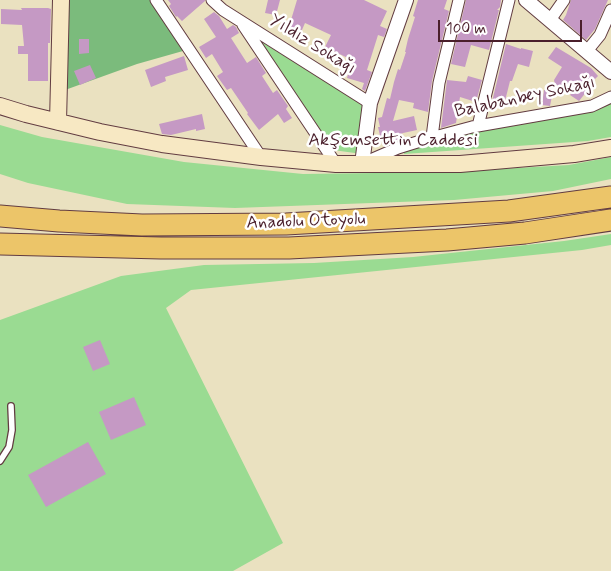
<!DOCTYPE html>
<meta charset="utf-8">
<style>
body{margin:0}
#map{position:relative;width:611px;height:571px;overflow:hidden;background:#eae1c0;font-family:Mynerve,sans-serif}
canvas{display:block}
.scale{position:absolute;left:438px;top:20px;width:144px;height:22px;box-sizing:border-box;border:2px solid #4a1f2b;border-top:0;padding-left:6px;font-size:15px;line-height:18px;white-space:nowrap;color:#4a1f2b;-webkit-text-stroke:4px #fff;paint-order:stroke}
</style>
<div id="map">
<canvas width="611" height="571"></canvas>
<div class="scale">100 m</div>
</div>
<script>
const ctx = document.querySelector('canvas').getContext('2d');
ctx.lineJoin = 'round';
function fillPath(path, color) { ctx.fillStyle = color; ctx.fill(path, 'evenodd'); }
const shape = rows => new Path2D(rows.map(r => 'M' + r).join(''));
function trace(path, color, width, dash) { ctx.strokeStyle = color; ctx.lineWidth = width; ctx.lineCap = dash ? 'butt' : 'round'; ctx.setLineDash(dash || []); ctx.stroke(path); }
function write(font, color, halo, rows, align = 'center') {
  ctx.font = font + ' Mynerve,sans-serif'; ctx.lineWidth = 5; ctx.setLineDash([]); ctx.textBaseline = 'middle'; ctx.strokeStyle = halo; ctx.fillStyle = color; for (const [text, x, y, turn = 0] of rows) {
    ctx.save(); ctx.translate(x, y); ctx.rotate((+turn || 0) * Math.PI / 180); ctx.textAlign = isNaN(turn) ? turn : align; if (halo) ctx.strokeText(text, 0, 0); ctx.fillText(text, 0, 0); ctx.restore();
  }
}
fillPath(shape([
 [257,39,362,104,362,154,333,150],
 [611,103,611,137,588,141,404,154,404,151,479,128,589,110],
 [0,125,42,137,184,162,303,174,447,172,569,165,611,157,611,179,553,191,454,200,235,208,127,204,28,183,0,174],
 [611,234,611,245,582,250,191,290,166,308,283,543,233,571,0,571,0,320,121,276,204,265,314,263,413,257,564,241]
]), '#9adb92');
fillPath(shape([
 [66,0,160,0,190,49,137,64,65,90]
]), '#7bbb7c');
fillPath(shape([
 [168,0,205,0,205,1,182,21,177,16,176,17,169,6,171,4],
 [268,0,280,0,276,15,265,13],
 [297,0,364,0,387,11,380,26,387,29,384,37,378,35,367,70,372,72,365,91,362,89,364,83,347,78,352,60,325,47,331,35,305,23,298,39,287,34,293,20,291,20],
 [418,0,447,0,444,9,449,11,432,81,428,112,413,108,414,103,399,100,393,121,414,116,417,130,403,133,397,136,398,140,386,143,385,139,381,140,378,127,380,127,378,118,382,117,387,98,390,99,394,82,398,69,400,70,406,52,405,52,408,39,415,17,413,16],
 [466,0,501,0,500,7,497,10,499,10,489,50,471,45,465,67,451,64],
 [571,0,608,0,595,29,586,40,563,20,566,15],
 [21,8,48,8,51,9,50,43,48,43,48,81,28,81,28,54,18,54,18,46,24,46,22,25,1,24,1,9,22,10],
 [214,12,219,16,227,29,233,25,236,27,239,33,231,38,247,63,256,57,266,73,262,76,273,93,277,90,288,106,286,109,292,118,284,123,278,114,259,130,247,114,248,113,231,88,227,90,217,76,223,72,212,54,206,58,199,47,216,37,204,19],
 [79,39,89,39,89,53,79,54],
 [506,44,521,49,521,48,533,51,529,67,518,64,512,81,510,81,503,109,491,106],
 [556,47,591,68,598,76,585,89,587,91,579,101,570,95,574,90,555,85,554,80,562,67,548,58],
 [184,56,188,70,165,77,166,81,151,87,145,70],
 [90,65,96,78,80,85,74,71],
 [468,76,482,80,476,102,460,97,456,123,441,128,447,80,466,82],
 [544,90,553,91,550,106,542,105],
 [202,114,205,129,196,131,196,129,171,135,162,134,159,124],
 [100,340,110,364,93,371,83,347],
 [134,397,146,425,111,440,99,412],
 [88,442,106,474,46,507,28,475]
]), '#c599c4');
const service = shape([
 [0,461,9,447,12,430,11,406]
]);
const minor = shape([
 [156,0,261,157],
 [212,0,223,10,370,103],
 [550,20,564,0],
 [243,25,336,164],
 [587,51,600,35,611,10],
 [478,126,509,0],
 [432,137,439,83,459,0],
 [368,161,398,148,427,139,472,127,592,106,611,97]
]);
const tertiary = shape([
 [526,0,611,72],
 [362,164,370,103,406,0]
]);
const secondary = shape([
 [0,106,26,114,100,132,162,144,261,157,336,164,460,164,574,154,611,148],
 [58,122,61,0]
]);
const motorway = shape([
 [0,216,59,221,142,225,286,224,509,211,611,197],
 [0,244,161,248,289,248,447,240,525,233,611,220]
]);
trace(service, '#623c41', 8);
trace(minor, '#623c41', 13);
trace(tertiary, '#623c41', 16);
trace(secondary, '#623c41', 18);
trace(motorway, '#623c41', 23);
trace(service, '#fff', 5.5);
trace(minor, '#fff', 11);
trace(tertiary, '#fff', 14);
trace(secondary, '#f7e8c3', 16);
trace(motorway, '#ecc569', 21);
write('18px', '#4a1f2b', '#fff', [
 ["Yıldız Sokağı",312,45,32],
 ["Balabanbey Sokağı",525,98,-12],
 ["Akşemsettin Caddesi",393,141],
 ["Anadolu Otoyolu",306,222,-2]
]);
</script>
